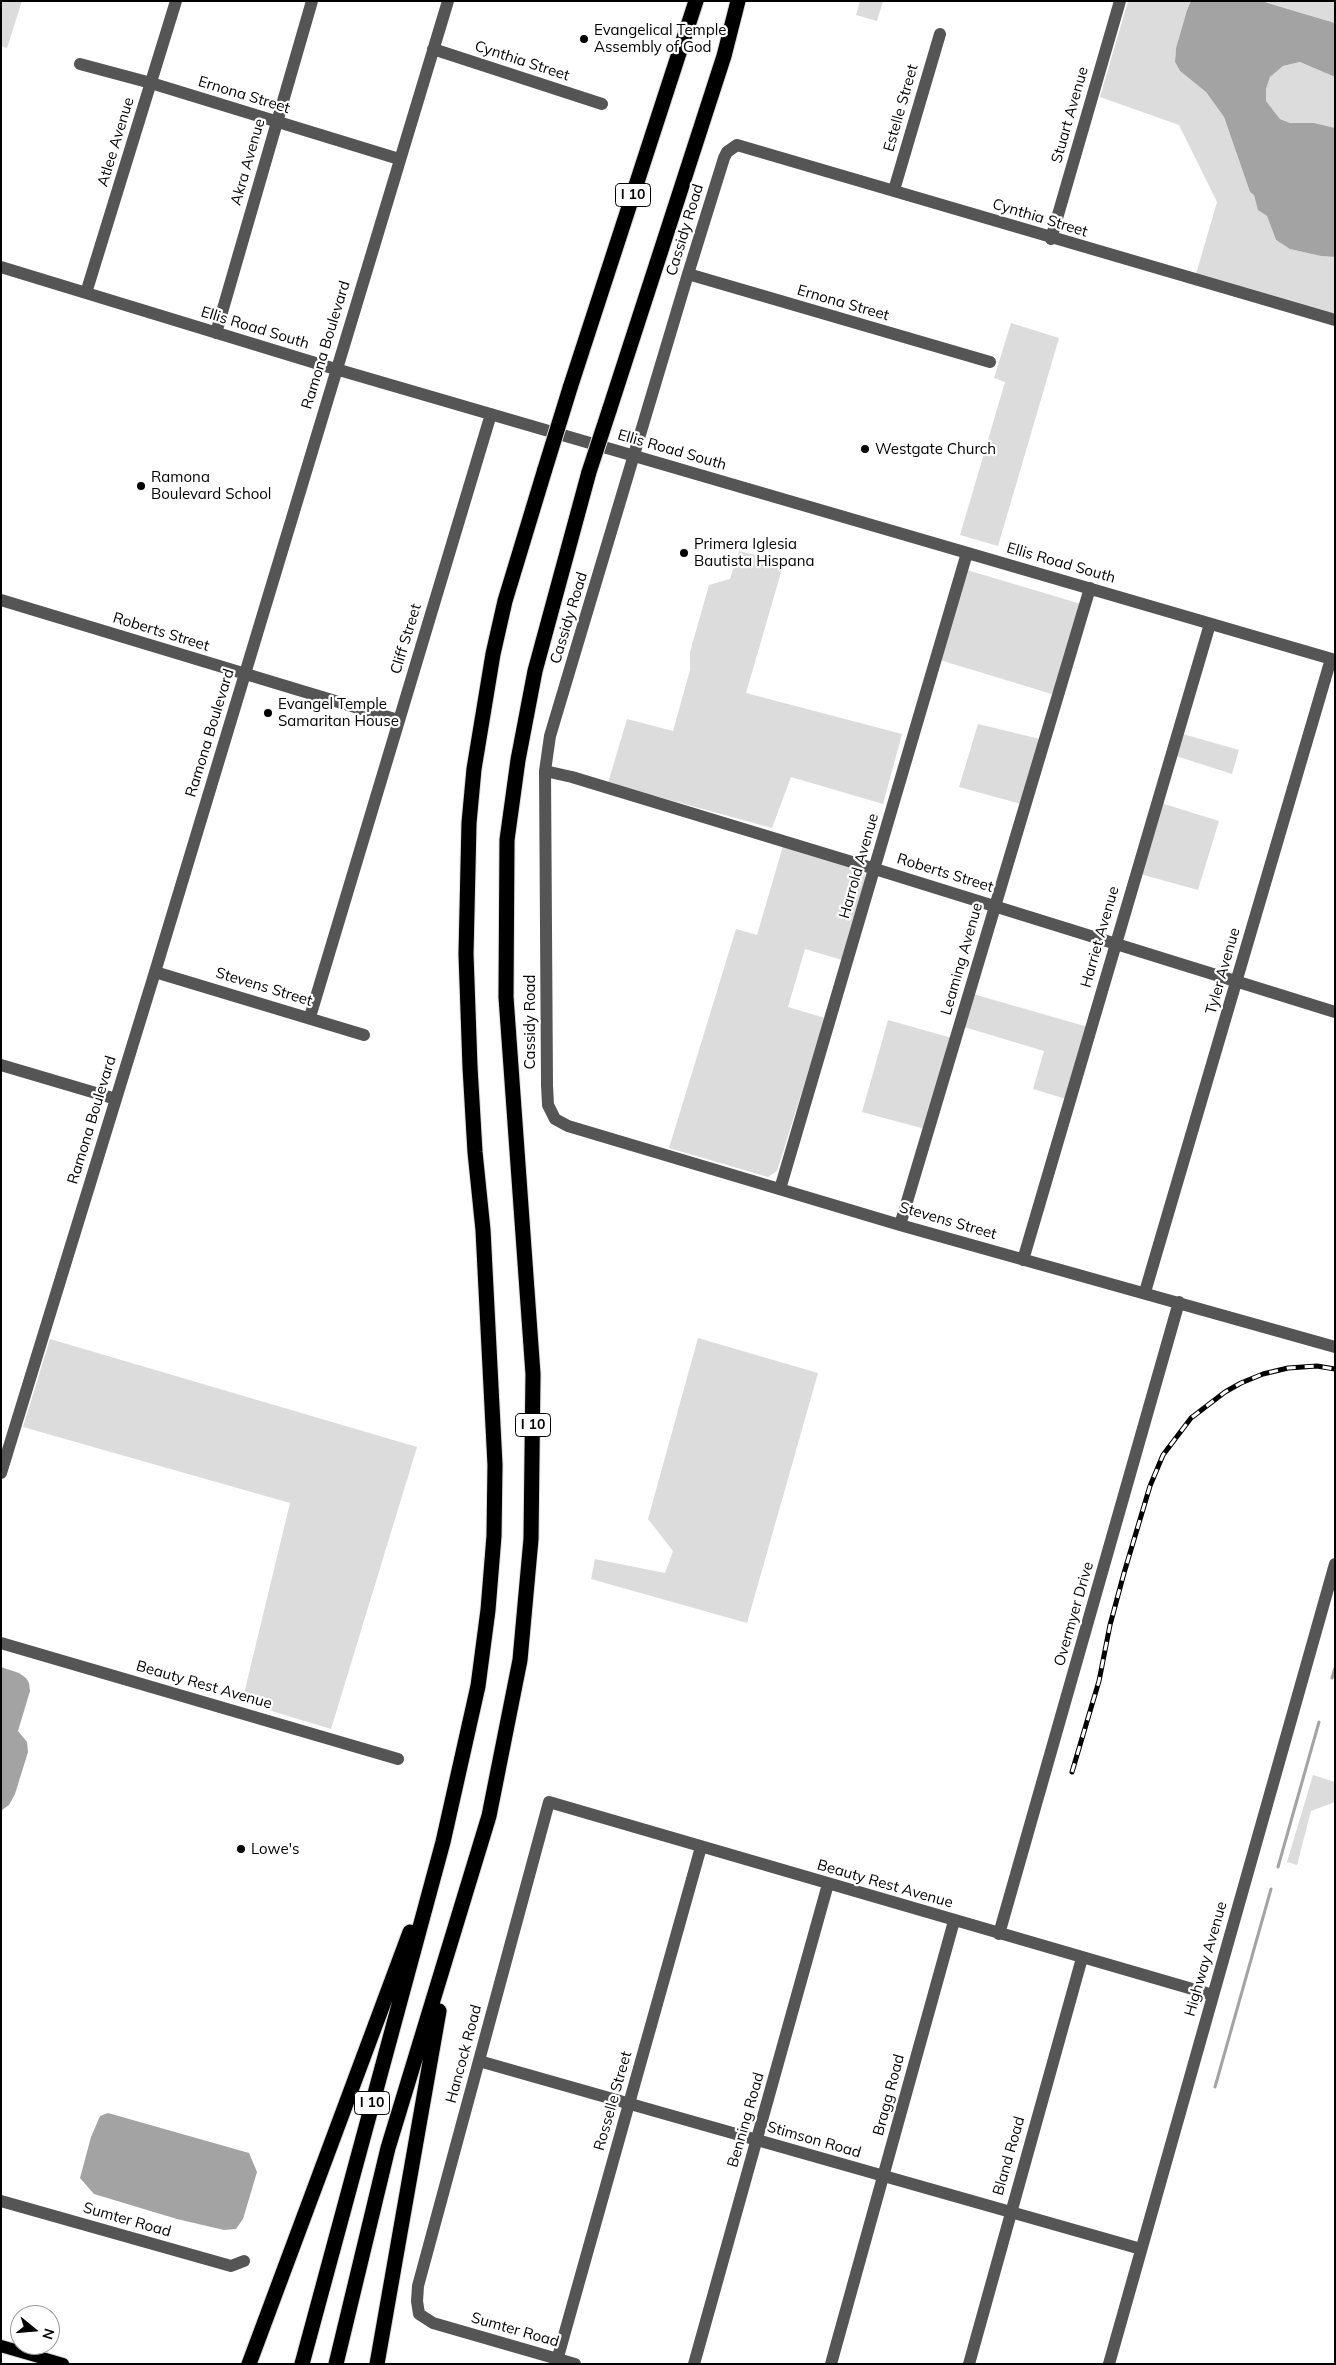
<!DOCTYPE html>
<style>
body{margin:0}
#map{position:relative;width:1336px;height:2365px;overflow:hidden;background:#fff;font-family:Mulish,sans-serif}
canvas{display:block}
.frame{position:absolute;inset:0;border:2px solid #000;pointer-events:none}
.north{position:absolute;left:10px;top:2305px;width:50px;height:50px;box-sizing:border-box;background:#fff;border:1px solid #999;border-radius:50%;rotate:107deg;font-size:14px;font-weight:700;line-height:20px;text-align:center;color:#000}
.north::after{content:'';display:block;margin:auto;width:18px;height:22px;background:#000;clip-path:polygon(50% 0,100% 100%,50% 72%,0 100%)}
</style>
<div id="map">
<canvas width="1336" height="2365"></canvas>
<div class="frame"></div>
<div class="north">N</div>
</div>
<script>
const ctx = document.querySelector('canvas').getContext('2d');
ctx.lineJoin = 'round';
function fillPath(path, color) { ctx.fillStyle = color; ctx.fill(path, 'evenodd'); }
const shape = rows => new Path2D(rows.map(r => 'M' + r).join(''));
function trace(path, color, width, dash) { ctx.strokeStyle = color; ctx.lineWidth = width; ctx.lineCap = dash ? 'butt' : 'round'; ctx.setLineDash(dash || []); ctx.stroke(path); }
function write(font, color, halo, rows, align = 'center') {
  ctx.font = font + ' Mulish,sans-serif'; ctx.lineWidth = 4.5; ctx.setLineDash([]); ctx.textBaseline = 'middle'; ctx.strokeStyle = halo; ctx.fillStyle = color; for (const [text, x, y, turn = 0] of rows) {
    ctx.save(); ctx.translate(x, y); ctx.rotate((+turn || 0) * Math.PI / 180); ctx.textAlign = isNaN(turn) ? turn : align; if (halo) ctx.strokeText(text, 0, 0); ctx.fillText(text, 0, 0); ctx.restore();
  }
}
fillPath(shape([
 [1,1,22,1,7,48,1,46],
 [860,1,883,1,877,21,856,15],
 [1128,1,1191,1,1187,10,1176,48,1175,62,1180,71,1206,92,1224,117,1250,192,1254,195,1259,210,1267,216,1276,240,1291,249,1321,256,1335,257,1335,315,1196,274,1217,202,1179,125,1100,97],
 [1261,1,1335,1,1335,23,1285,8],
 [1300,62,1335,77,1335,128,1314,123,1290,123,1280,119,1266,101,1266,89,1270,77,1283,66],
 [1011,323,1059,338,998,546,960,535,1005,382,994,378],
 [739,551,784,562,746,693,902,734,883,804,791,777,772,828,608,783,627,719,673,731,690,670,690,652,709,585,730,579],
 [967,570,1081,604,1055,695,940,660],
 [978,724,1040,739,1021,804,959,787],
 [1183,734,1239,750,1232,774,1176,756],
 [1161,803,1219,821,1198,890,1140,874],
 [783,846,862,868,867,880,842,960,805,949,788,1007,825,1018,777,1171,768,1177,669,1148,736,929,757,935],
 [973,994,1088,1027,1066,1099,1033,1089,1044,1051,964,1027],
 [888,1020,952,1038,925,1129,862,1112],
 [698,1338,818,1373,747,1623,591,1579,595,1559,665,1573,673,1551,648,1519],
 [50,1339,417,1447,331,1729,242,1702,290,1503,23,1427],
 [1313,1775,1335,1782,1335,1802,1311,1811,1297,1865,1287,1862]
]), '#dcdcdc');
fillPath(shape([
 [1191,1,1261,1,1335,23,1335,77,1300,62,1283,66,1270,77,1266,89,1266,101,1280,119,1290,123,1314,123,1335,128,1335,257,1321,256,1290,249,1276,240,1267,216,1258,210,1254,195,1250,192,1224,117,1206,92,1180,71,1175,62,1176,48,1187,10],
 [1,1667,19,1673,26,1678,29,1683,30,1691,18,1731,27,1742,28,1752,15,1794,9,1805,2,1810],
 [108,2113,249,2153,257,2172,243,2219,236,2229,224,2230,177,2219,94,2194,80,2178,91,2137,100,2116]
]), '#a3a3a3');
trace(shape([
 [1332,1678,1335,1668],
 [1278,1867,1319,1722],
 [1215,2087,1271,1889]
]), '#a3a3a3', 3);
const major = shape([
 [1,2346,63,2364]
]);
const highway = shape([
 [570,388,696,1],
 [609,411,724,56,738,1],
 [249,2364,410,1932],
 [302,2364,443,1842,478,1686,488,1610,494,1536,495,1465,483,1230,475,1152,470,1067,466,954,469,823,474,769,493,654,505,601,545,469],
 [336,2364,388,2148,489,1816,520,1660,531,1539,533,1374,506,997,507,840,518,760,535,671,589,472],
 [377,2364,439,2011]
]);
trace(major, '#dbdbdb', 14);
trace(highway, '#dbdbdb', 17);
trace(shape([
 [433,49,602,104],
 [80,64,151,83,399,159],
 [894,190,940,34],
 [1051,239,1120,1],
 [1,267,322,365,1335,660],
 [688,274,990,362],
 [86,293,176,1],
 [1335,320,737,145,727,152,724,158,688,274,550,736,545,771,547,1085,548,1105,555,1119,568,1126,900,1225,1335,1347],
 [216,333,312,1],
 [1,600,398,720],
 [545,771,572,777,875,869,1335,1012],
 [155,972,364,1035],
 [310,1017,491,414],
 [1,1065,116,1099],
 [780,1189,967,553],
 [900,1225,1090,588],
 [1023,1260,1210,624],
 [1145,1292,1331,659],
 [1,1473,155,972,448,1],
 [1,1643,398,1759],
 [999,1934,1179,1302],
 [479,2061,1141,2249],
 [1,2201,231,2266,244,2261],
 [556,2364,701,1847],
 [575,2364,433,2323,419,2314,417,2301,418,2286,549,1802,1213,1995],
 [694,2364,828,1884],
 [831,2364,954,1921],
 [969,2364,1082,1958],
 [1109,2364,1335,1564]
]), '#555', 12);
trace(major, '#000', 12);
trace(highway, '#000', 15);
const rail = shape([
 [1072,1772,1099,1681,1110,1625,1124,1573,1150,1486,1163,1455,1191,1418,1225,1392,1241,1383,1263,1374,1288,1368,1317,1366,1335,1369]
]);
trace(rail, '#000', 5);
trace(rail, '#fff', 3, [9]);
const highwayBridge = shape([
 [545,469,570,388],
 [589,472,609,411]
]);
trace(highwayBridge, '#dbdbdb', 17, []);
trace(highwayBridge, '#000', 15);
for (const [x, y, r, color] of [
 [584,39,5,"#000"],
 [865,449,5,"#000"],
 [141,486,5,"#000"],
 [684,553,5,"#000"],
 [268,713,5,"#000"],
 [241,1849,5,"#000"]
]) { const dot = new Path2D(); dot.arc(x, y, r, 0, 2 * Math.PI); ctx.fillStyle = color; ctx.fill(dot); trace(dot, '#fff', 2); }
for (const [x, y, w] of [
 [633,195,35],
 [533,1425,35],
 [372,2103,35]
]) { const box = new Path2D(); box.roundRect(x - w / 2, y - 11.5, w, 23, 4); ctx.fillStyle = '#fff'; ctx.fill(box); trace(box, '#000', 1); }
write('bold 14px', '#000', null, [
 ["I 10",633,195],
 ["I 10",533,1425],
 ["I 10",372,2103]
]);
write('15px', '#000', '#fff', [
 ["Evangelical Temple",594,30],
 ["Assembly of God",594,47],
 ["Westgate Church",875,449],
 ["Ramona",151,477],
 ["Boulevard School",151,494],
 ["Primera Iglesia",694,544],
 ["Bautista Hispana",694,561],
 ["Evangel Temple",278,704],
 ["Samaritan House",278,721],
 ["Lowe's",251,1849]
], 'left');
write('15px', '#000', '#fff', [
 ["Cynthia Street",522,61,18],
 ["Ernona Street",244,95,17],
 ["Estelle Street",901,108,-74],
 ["Stuart Avenue",1070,115,-74],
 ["Atlee Avenue",116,142,-73],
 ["Akra Avenue",248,162,-74],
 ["Cynthia Street",1040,218,17],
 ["Cassidy Road",685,230,-73],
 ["Ernona Street",843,303,16],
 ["Ellis Road South",255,328,17],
 ["Ramona Boulevard",326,345,-73],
 ["Ellis Road South",672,450,16],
 ["Ellis Road South",1061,563,16],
 ["Cassidy Road",569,618,-73],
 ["Roberts Street",161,632,17],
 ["Cliff Street",406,639,-73],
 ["Ramona Boulevard",210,733,-73],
 ["Harrold Avenue",859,866,-74],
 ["Roberts Street",945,873,17],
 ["Harriet Avenue",1100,937,-74],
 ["Leaming Avenue",962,959,-74],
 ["Tyler Avenue",1223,971,-74],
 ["Stevens Street",264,987,17],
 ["Cassidy Road",530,1022,-90],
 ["Ramona Boulevard",92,1120,-73],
 ["Stevens Street",948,1221,16],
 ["Overmyer Drive",1074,1614,-74],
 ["Beauty Rest Avenue",204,1685,16],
 ["Beauty Rest Avenue",885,1884,16],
 ["Highway Avenue",1206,1959,-74],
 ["Hancock Road",464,2054,-75],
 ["Bragg Road",889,2095,-75],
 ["Rosselle Street",613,2101,-74],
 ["Benning Road",746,2120,-74],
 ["Stimson Road",814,2140,16],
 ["Bland Road",1009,2156,-74],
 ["Sumter Road",127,2220,16],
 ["Sumter Road",515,2330,16]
]);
</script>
